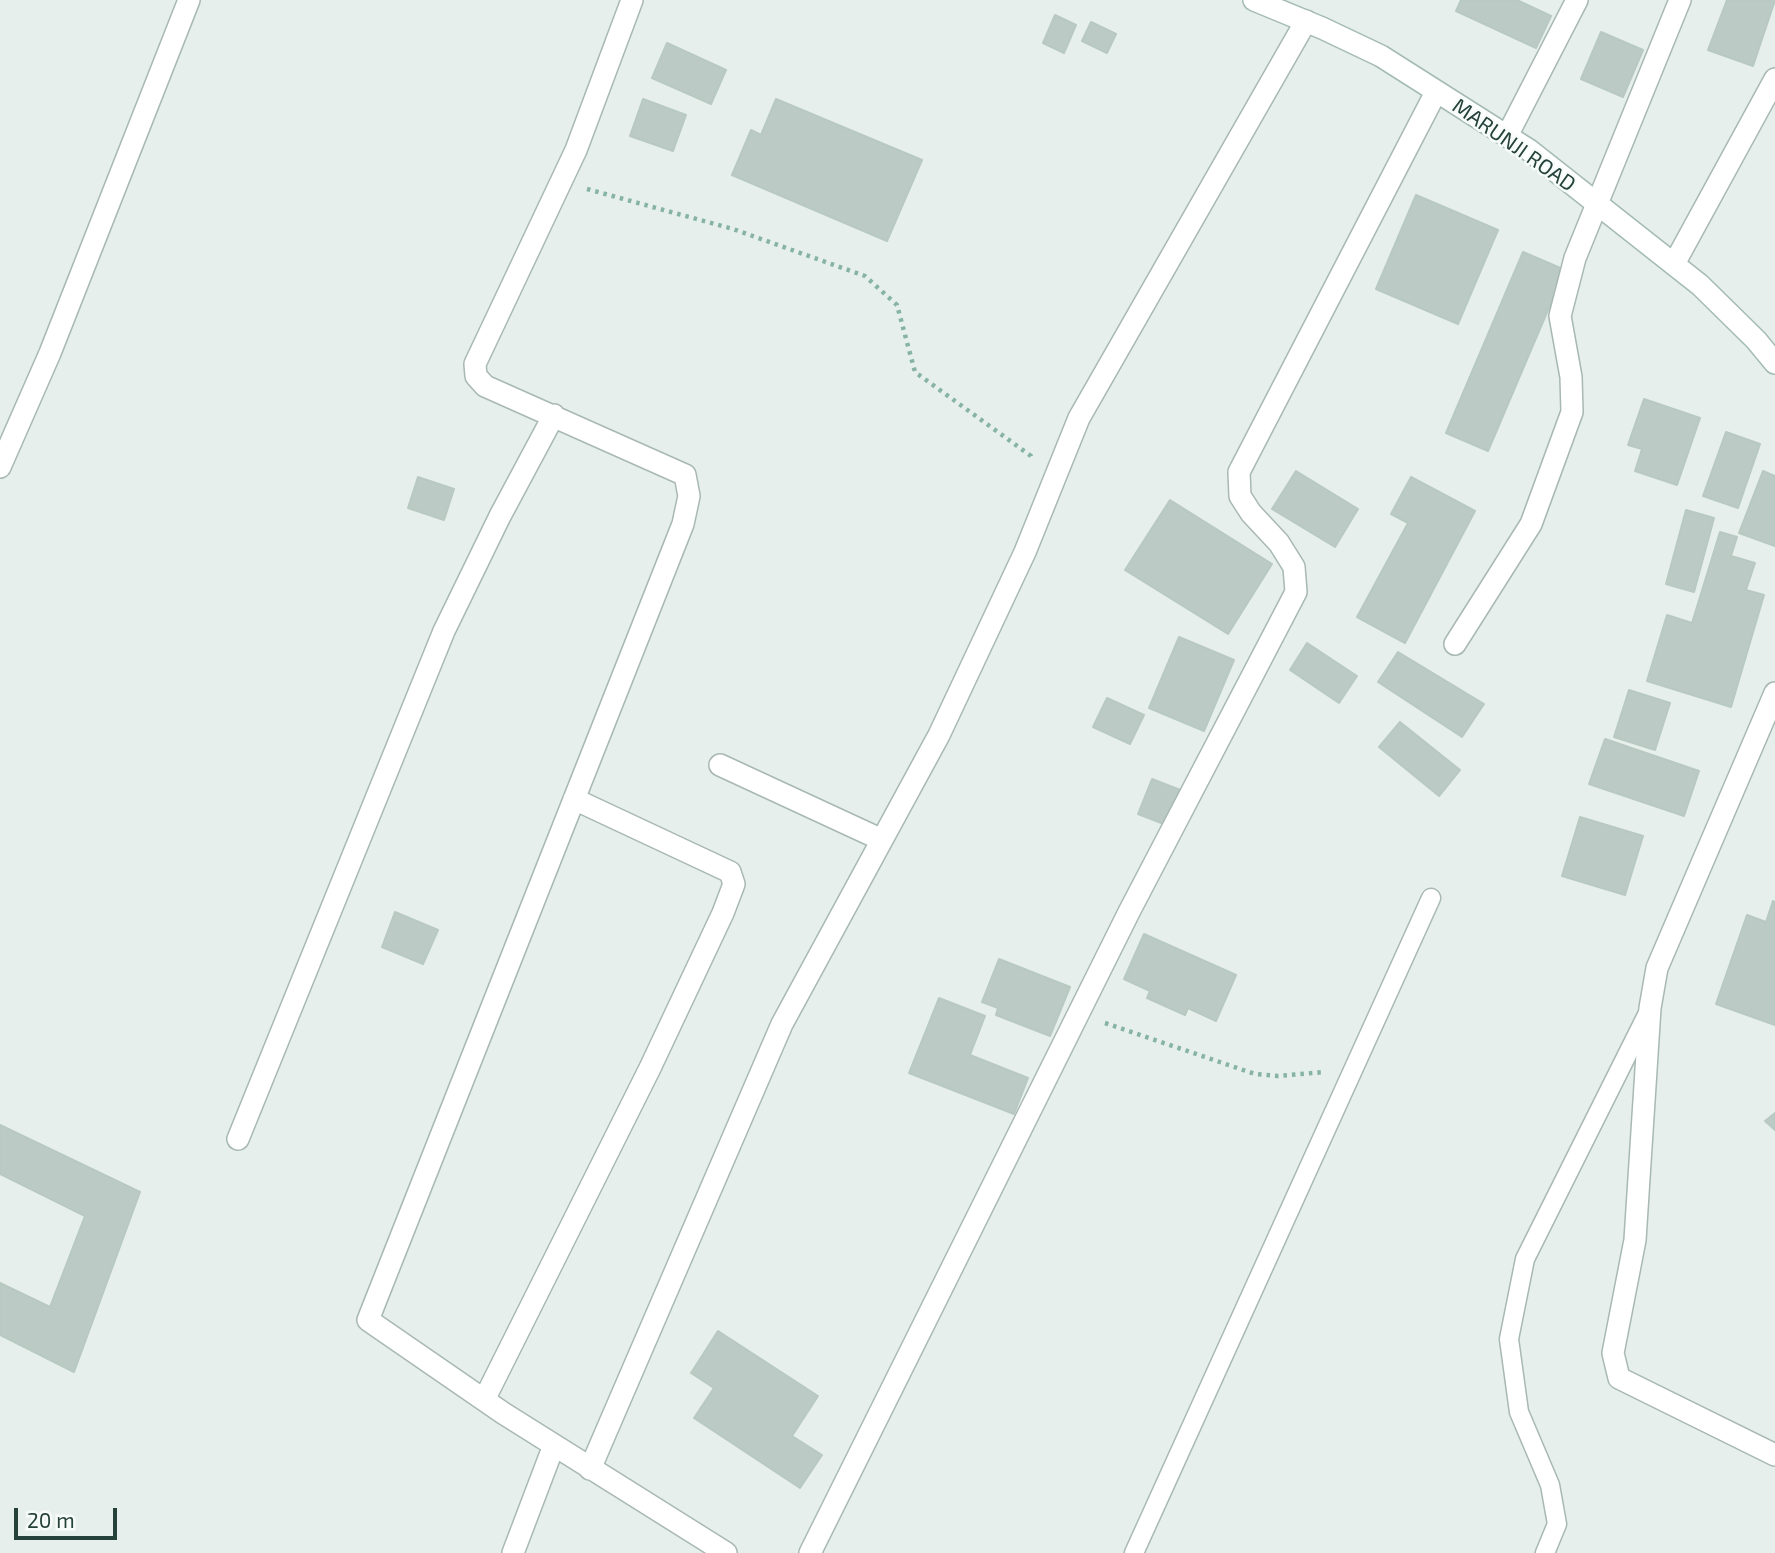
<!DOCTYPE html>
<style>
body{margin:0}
#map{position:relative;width:1775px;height:1553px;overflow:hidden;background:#e6efeb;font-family:"Exo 2",sans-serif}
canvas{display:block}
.scale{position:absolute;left:14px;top:1508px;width:103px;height:32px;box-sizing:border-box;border:4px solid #24423a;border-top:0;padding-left:9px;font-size:21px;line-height:24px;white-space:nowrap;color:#24423a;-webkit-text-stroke:5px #f7fbf9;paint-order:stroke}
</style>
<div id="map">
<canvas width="1775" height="1553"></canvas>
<div class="scale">20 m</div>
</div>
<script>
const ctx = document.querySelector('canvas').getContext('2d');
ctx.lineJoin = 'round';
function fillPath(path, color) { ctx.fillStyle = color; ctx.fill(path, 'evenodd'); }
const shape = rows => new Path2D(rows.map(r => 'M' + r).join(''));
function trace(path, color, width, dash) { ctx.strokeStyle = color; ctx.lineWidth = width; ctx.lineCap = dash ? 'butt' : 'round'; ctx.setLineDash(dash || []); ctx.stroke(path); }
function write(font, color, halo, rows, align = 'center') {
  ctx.font = font + ' "Exo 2",sans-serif'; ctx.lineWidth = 5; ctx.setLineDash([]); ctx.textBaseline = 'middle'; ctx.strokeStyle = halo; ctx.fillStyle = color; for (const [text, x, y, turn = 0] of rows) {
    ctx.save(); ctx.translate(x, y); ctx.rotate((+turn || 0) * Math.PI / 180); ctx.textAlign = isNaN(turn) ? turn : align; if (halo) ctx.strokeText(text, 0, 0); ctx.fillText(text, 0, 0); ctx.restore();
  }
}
const building = shape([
 [1461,0,1517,0,1551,16,1536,48,1456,11,1461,0],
 [1727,0,1775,0,1753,66,1708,50,1727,0],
 [1055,15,1076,25,1064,53,1043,43,1055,15],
 [1091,22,1116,34,1107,53,1082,41,1091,22],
 [1601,32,1643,50,1623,97,1581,79,1601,32],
 [667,43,726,70,711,104,652,78,667,43],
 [643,99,686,115,673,151,630,136,643,99],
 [776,99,922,160,887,241,732,175,751,130,761,135,776,99],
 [1416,195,1498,230,1458,324,1376,289,1416,195],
 [1523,252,1565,270,1488,451,1446,433,1523,252],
 [1644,399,1700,418,1677,485,1635,471,1642,449,1628,445,1644,399],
 [1726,432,1760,444,1738,508,1703,496,1726,432],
 [1296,471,1358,509,1335,547,1272,509,1296,471],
 [1763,471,1775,476,1775,546,1739,533,1763,471],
 [418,477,454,489,444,520,408,508,418,477],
 [1411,477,1475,511,1405,643,1357,617,1408,523,1391,514,1411,477],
 [1170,500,1272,564,1228,634,1125,570,1170,500],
 [1686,510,1714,518,1694,592,1666,584,1686,510],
 [1720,532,1737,537,1731,556,1755,563,1746,590,1764,595,1731,707,1647,681,1667,615,1692,623,1720,532],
 [1179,637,1234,660,1204,731,1149,708,1179,637],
 [1307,643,1357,676,1339,703,1290,670,1307,643],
 [1398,652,1484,704,1462,737,1378,682,1398,652],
 [1629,690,1670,703,1655,750,1614,737,1629,690],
 [1107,698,1144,715,1130,744,1093,727,1107,698],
 [1400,722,1460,770,1439,796,1379,747,1400,722],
 [1605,739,1699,771,1684,816,1589,784,1605,739],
 [1152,779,1183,791,1169,826,1138,814,1152,779],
 [1580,817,1643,836,1625,895,1562,876,1580,817],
 [1773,901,1775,902,1775,1025,1716,1004,1747,915,1766,922,1773,901],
 [395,912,438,930,423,964,382,947,395,912],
 [1144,934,1236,975,1216,1021,1188,1008,1185,1015,1147,998,1150,991,1124,979,1144,934],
 [999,959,1070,987,1050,1036,996,1015,998,1008,982,1002,999,959],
 [939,998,985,1016,970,1055,1028,1078,1014,1114,909,1073,939,998],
 [1775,1113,1775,1130,1765,1121,1775,1113],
 [0,1125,140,1192,74,1372,0,1335,0,1283,50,1307,85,1216,0,1174,0,1125],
 [718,1331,818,1396,792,1436,822,1455,800,1488,694,1418,714,1388,691,1373,718,1331]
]);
fillPath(building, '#bbcac4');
trace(building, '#b8c9c2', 2);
const lane = shape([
 [1134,1553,1431,898],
 [1545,1553,1557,1524,1550,1485,1519,1412,1509,1339,1525,1259,1649,1011]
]);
const street = shape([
 [632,0,576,150,475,364,476,376,485,386,685,475,689,496,683,524,368,1320,503,1413,726,1553],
 [1507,136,1577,0],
 [1674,264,1775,79],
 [0,467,50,353,189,0],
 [1455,644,1531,524,1572,412,1571,377,1560,316,1575,258,1680,0],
 [1775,693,1657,968,1650,1008,1635,1240,1613,1353,1619,1378,1775,1455],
 [720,765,882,840],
 [238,1139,444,631,500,516,554,415],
 [484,1400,650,1068,723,913,734,884,730,872,574,799],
 [590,1469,782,1024,939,735,1025,552,1079,418,1306,21],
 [513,1553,554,1445],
 [810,1553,1129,912,1296,592,1294,567,1279,543,1251,513,1240,496,1239,472,1436,92]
]);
const secondary = shape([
 [1254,0,1322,28,1381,56,1529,150,1700,285,1756,340,1775,363]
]);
trace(lane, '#a8b8b2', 21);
trace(street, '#a8b8b2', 24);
trace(secondary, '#a4bbb3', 24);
trace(shape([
 [587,189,733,229,865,276,897,305,915,372,1031,456,1032,459],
 [1105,1023,1255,1074,1278,1076,1325,1072]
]), '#86b3a5', 4.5, [3.5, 5]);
trace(lane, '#fff', 18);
trace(street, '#fff', 21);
trace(secondary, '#fff', 21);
write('21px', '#24423a', '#f7fbf9', [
 ["MARUNJI ROAD",1514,145,35]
]);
</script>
